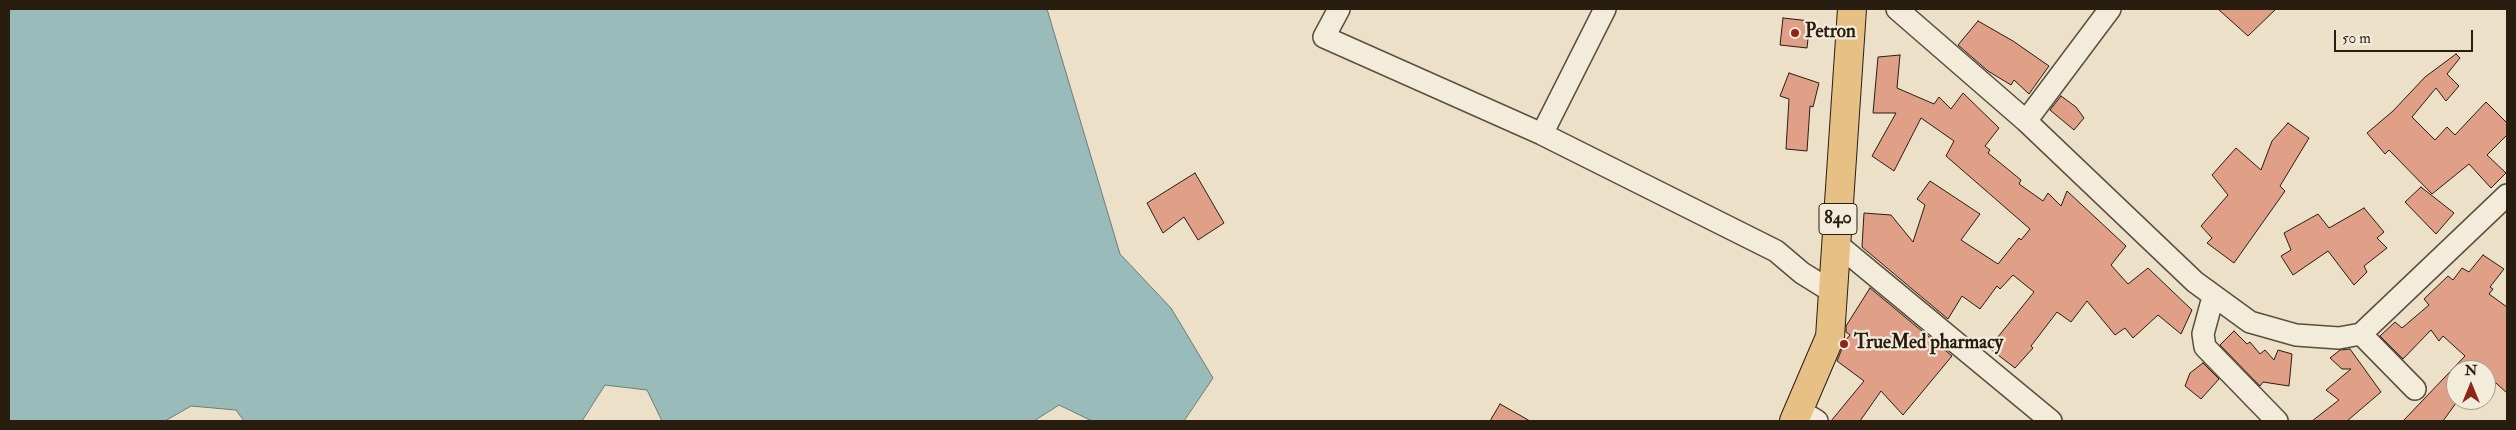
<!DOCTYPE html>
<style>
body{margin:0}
#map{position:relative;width:2516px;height:430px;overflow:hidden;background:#ece1c8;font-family:"IM FELL Double Pica",serif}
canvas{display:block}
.frame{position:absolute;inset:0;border:10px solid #291d10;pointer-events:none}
.north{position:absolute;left:2446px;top:360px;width:50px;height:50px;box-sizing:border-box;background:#f3ecdb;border:1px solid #a2998a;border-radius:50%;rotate:0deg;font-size:14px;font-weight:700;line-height:20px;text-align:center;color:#291d10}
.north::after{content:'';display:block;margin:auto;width:18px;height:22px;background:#8f2418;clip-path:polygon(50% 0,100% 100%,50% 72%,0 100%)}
.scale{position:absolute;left:2334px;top:30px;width:139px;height:22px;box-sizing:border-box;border:2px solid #291d10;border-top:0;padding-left:6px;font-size:15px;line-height:18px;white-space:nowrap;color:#291d10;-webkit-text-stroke:4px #f3ecdb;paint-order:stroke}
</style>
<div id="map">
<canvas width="2516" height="430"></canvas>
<div class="frame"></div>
<div class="north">N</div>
<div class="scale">50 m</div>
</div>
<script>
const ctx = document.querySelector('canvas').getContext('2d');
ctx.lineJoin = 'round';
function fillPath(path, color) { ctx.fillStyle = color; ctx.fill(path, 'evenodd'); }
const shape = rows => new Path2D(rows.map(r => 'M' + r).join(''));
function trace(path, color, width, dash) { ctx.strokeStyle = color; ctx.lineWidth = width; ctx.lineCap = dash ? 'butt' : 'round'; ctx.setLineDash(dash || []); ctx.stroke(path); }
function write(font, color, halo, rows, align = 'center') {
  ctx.font = font + ' "IM FELL Double Pica",serif'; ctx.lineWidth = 4.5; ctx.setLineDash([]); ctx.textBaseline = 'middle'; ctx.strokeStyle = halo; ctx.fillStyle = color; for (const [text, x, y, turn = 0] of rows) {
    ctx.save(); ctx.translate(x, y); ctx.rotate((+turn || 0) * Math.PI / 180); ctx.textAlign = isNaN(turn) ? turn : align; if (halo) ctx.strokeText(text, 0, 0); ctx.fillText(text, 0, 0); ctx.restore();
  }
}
const water = shape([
 [9,9,1047,9,1120,254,1171,308,1213,378,1184,421,1092,421,1059,405,1034,421,662,421,647,390,605,385,582,421,244,421,236,410,191,406,165,421,9,421,9,9]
]);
fillPath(water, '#99bcba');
trace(water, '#6c7c76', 1);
const building = shape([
 [2218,9,2276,9,2248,36,2218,9],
 [1783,18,1810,21,1807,48,1780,45,1783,18],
 [1978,21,2013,41,2049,66,2029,94,2014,80,2011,85,1988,71,1958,45,1978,21],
 [2456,54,2460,58,2447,74,2459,86,2446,101,2436,88,2412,117,2435,140,2447,127,2455,135,2486,102,2507,123,2507,135,2487,155,2506,173,2491,188,2469,164,2432,194,2389,150,2385,154,2367,133,2393,111,2425,77,2456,54],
 [1900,55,1897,88,1934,104,1939,97,1951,109,1963,93,1999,128,1985,146,1990,150,1988,153,2021,180,2019,184,2043,201,2048,193,2061,206,2067,191,2126,246,2111,265,2128,284,2148,268,2192,310,2181,334,2158,315,2133,338,2125,328,2115,335,2087,301,2071,322,2057,312,2031,346,2033,348,2015,368,1989,348,2034,292,2013,275,2000,289,1997,286,1980,309,1962,296,1948,319,1862,247,1864,213,1891,215,1913,242,1925,205,1917,199,1930,181,1980,214,1961,240,1998,264,2019,238,2021,240,2030,229,1946,156,1954,141,1921,118,1894,171,1872,156,1896,113,1873,113,1878,57,1900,55],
 [1789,73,1819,83,1813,107,1810,106,1807,151,1786,149,1789,99,1780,96,1789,73],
 [2061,96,2076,107,2084,118,2074,130,2050,110,2061,96],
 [2288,123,2309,138,2280,186,2285,191,2234,263,2207,243,2212,238,2201,226,2228,195,2212,175,2236,148,2261,170,2272,141,2288,123],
 [1195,173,1224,223,1198,240,1184,217,1163,233,1147,203,1195,173],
 [2421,187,2454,213,2436,234,2405,202,2421,187],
 [2364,208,2384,232,2377,238,2387,248,2364,266,2367,272,2354,285,2328,251,2293,275,2281,256,2291,250,2284,233,2318,214,2329,228,2364,208],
 [2483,255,2504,269,2490,287,2493,289,2489,294,2507,307,2507,393,2486,374,2486,370,2456,370,2456,403,2443,421,2403,421,2465,356,2443,336,2439,341,2431,330,2403,359,2380,336,2395,322,2402,328,2429,305,2424,299,2448,276,2453,280,2462,268,2469,272,2483,255],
 [1870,288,1952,356,1903,415,1881,391,1860,421,1831,421,1864,381,1837,361,1845,341,1850,335,1846,332,1846,326,1870,288],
 [2234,331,2247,344,2250,342,2260,354,2265,350,2274,360,2278,350,2292,354,2289,386,2263,382,2260,386,2220,345,2234,331],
 [2350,349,2381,392,2347,421,2312,421,2339,400,2326,390,2351,369,2342,369,2330,358,2340,350,2350,349],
 [2203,363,2219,379,2201,399,2185,386,2190,373,2203,363],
 [1500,404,1530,421,1490,421,1500,404]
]);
fillPath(building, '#e09f87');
trace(building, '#291d10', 1);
const street = shape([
 [1339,9,1324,37,1542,134,1776,251,1802,273,1831,291],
 [1897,9,2026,121,2195,282,2250,322,2296,335,2339,338,2361,334,2507,195],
 [2026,121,2110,9],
 [1542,134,1605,9],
 [1837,244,2051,421],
 [2213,297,2203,334,2205,347,2277,421],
 [2361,334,2415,389],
 [1799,410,1817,421]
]);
const highway = shape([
 [1794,421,1830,337,1852,9]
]);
trace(street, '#5a4e3e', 24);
trace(highway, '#291d10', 30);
trace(street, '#f3ecdb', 21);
trace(highway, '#e6c084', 28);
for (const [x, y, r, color] of [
 [1795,33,5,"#8f2418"],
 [1844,344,5,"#8f2418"]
]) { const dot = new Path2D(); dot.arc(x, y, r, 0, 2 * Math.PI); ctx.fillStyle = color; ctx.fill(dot); trace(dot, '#f3ecdb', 2); }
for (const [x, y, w] of [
 [1838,219,38]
]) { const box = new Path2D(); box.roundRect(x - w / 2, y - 15.5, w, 31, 4); ctx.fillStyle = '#f3ecdb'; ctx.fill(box); trace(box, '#291d10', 1); }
write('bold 18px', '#291d10', null, [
 ["840",1838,219]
]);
write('bold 19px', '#291d10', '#f3ecdb', [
 ["Petron",1805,33],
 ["TrueMed pharmacy",1854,344]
], 'left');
</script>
